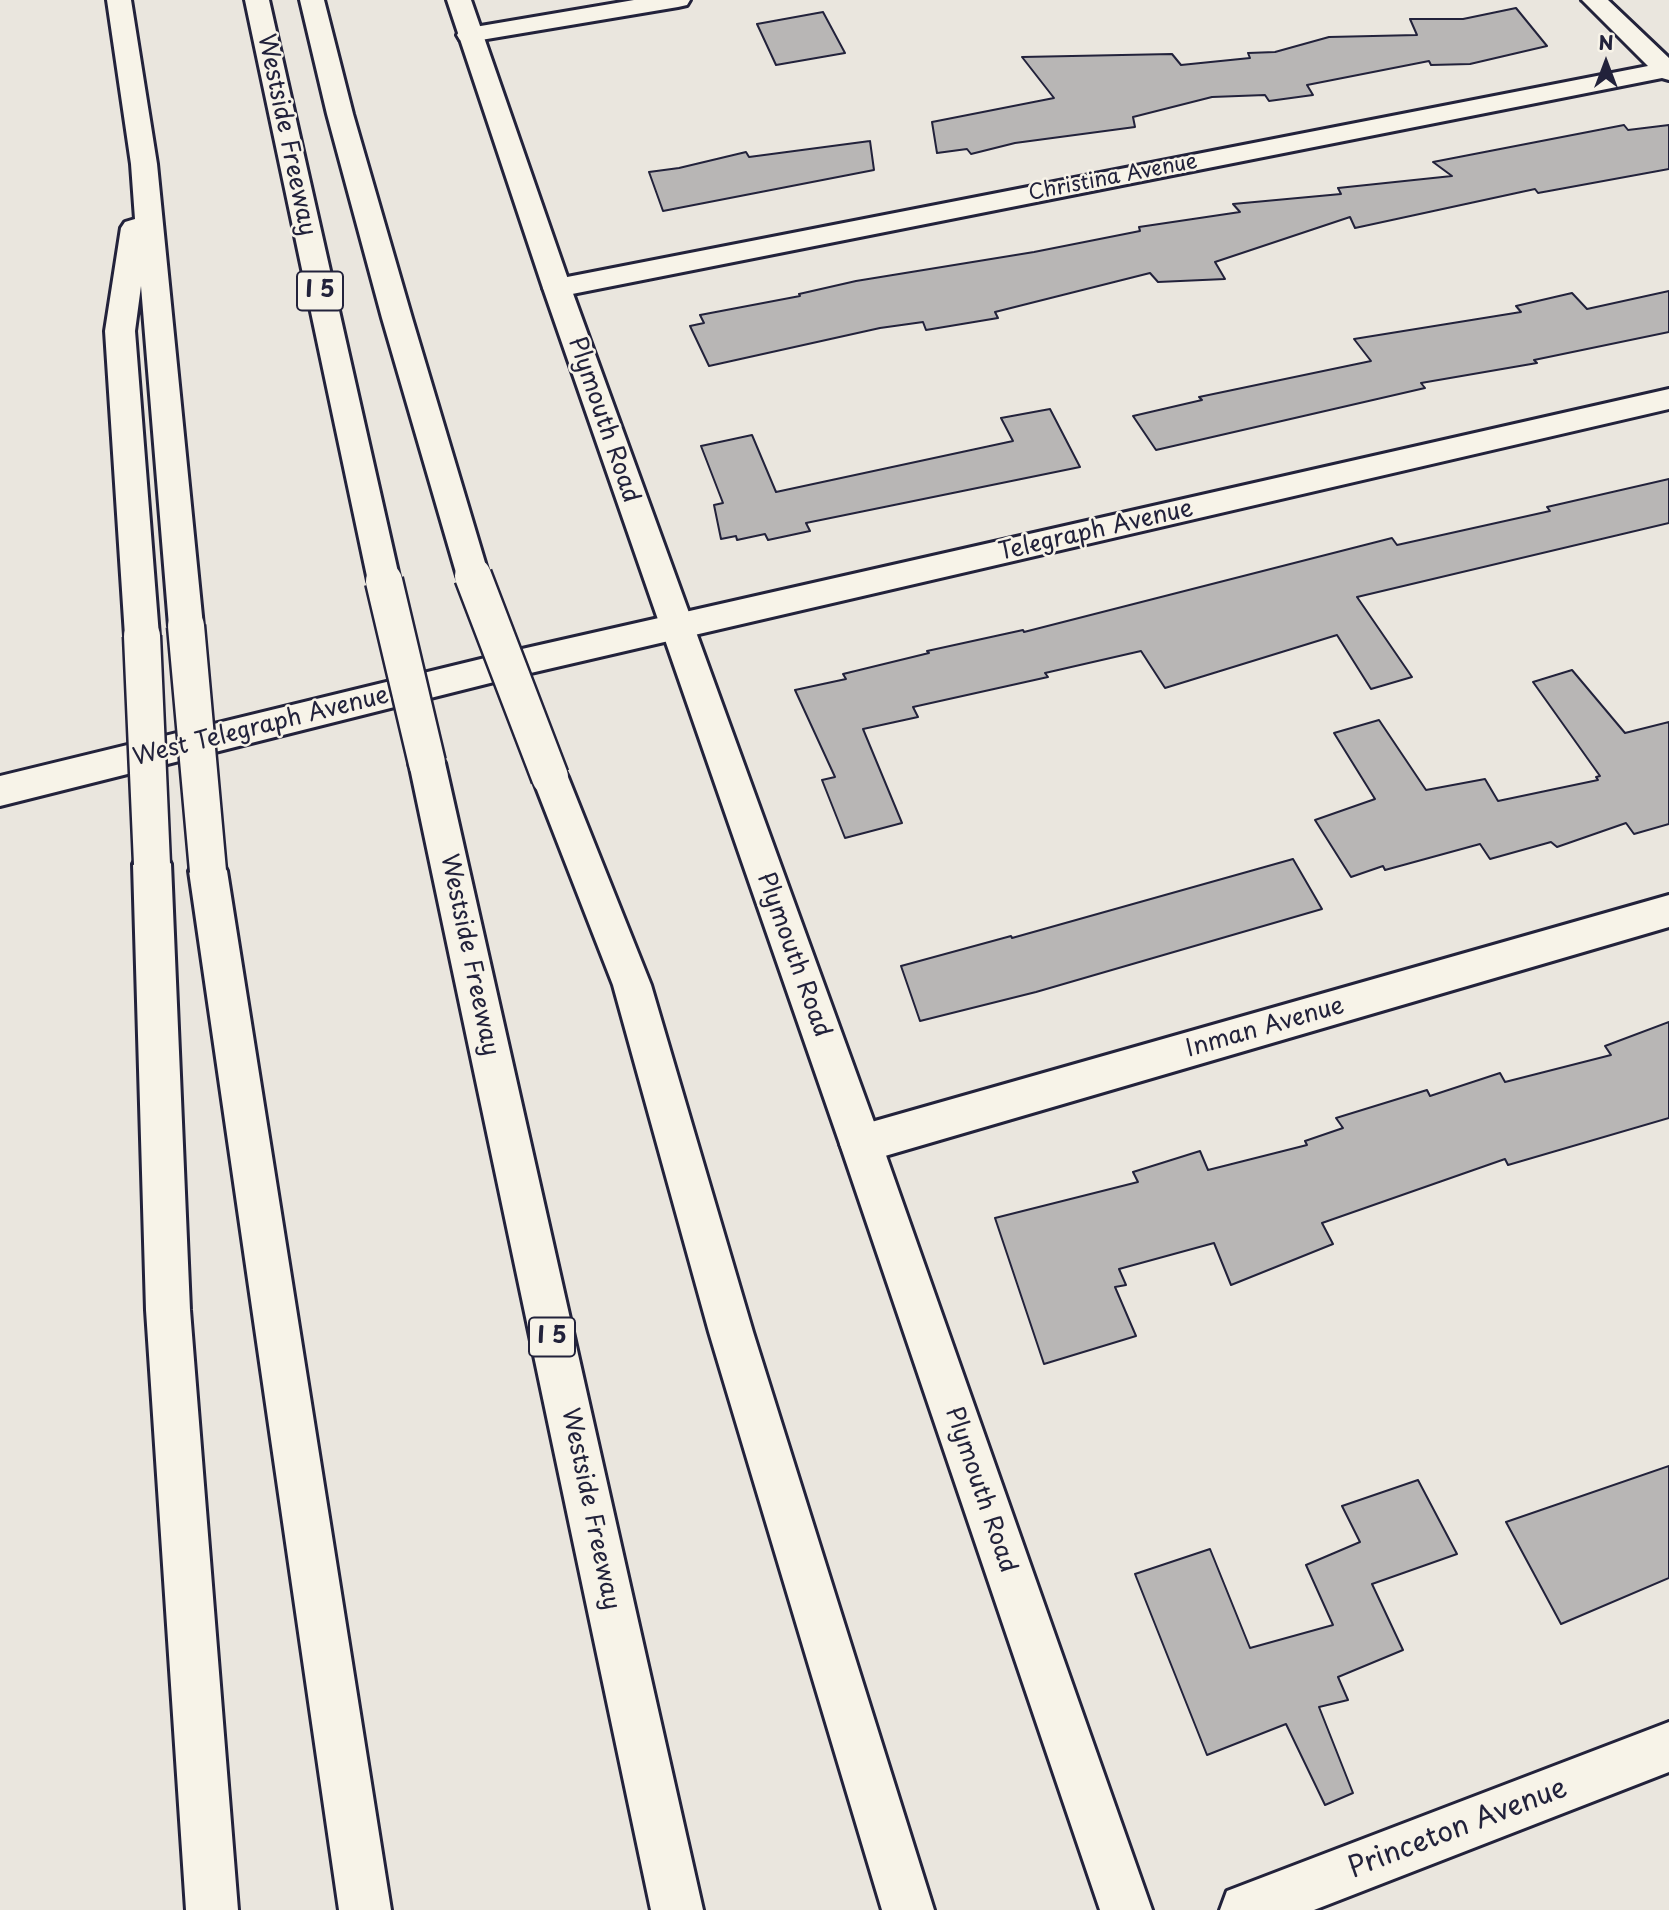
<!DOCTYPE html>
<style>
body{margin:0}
#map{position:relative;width:1669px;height:1910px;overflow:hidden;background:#eae6de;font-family:"Playpen Sans",sans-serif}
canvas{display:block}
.north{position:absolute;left:1571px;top:28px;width:70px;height:70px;-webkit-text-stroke:5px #f7f3e8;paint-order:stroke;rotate:0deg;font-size:19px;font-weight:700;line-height:28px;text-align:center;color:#22223b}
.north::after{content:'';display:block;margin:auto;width:24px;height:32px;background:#22223b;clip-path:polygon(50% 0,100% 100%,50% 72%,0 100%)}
</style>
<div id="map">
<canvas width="1669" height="1910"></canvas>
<div class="north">N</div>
</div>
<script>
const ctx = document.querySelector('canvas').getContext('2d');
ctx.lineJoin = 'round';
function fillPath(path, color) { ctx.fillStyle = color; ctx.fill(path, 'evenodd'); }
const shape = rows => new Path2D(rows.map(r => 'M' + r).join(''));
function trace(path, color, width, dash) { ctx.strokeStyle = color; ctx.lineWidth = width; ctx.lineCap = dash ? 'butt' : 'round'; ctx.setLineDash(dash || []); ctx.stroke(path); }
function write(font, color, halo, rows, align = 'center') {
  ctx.font = font + ' "Playpen Sans",sans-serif'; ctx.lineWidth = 5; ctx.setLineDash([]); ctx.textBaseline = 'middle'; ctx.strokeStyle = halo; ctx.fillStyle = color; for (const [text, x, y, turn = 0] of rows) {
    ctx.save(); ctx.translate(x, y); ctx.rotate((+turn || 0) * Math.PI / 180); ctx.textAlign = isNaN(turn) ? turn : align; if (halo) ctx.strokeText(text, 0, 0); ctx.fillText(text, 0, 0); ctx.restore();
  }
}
const building = shape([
 [1516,8,1547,46,1470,64,1431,65,1429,61,1307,85,1313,95,1269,101,1265,95,1212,97,1133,117,1135,127,1015,143,971,154,967,149,937,153,932,122,1054,98,1022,57,1172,54,1181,65,1250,58,1248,53,1275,52,1329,37,1417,35,1410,19,1463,19,1516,8],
 [823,12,845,53,776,65,757,24,823,12],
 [1624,125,1628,130,1669,125,1669,169,1538,193,1535,189,1355,228,1350,217,1215,262,1225,279,1158,282,1150,273,995,312,998,318,926,330,923,322,880,328,709,366,690,326,704,323,700,315,800,296,799,294,856,281,1034,252,1140,231,1139,227,1240,212,1233,204,1341,194,1338,188,1452,176,1433,162,1624,125],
 [870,141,874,170,663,211,649,172,679,168,746,152,749,157,870,141],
 [1669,291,1669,332,1534,360,1537,363,1421,383,1425,388,1156,450,1133,416,1202,400,1199,397,1371,361,1354,339,1521,312,1516,306,1572,293,1587,309,1669,291],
 [1050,409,1080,467,806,523,810,531,768,540,765,534,737,540,736,536,721,539,714,505,723,503,701,446,752,435,776,492,1013,441,1001,418,1050,409],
 [1669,479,1669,523,1357,597,1412,677,1371,689,1337,635,1165,688,1141,651,1045,673,1048,677,913,707,918,717,863,729,902,823,845,838,822,780,835,777,795,690,846,679,843,674,929,653,927,651,1023,630,1024,632,1392,538,1397,545,1550,511,1547,507,1669,479],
 [1572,670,1625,733,1669,722,1669,824,1634,834,1626,823,1557,847,1551,842,1490,859,1480,844,1385,870,1383,866,1351,877,1315,820,1375,799,1334,733,1379,720,1426,790,1485,779,1498,801,1598,780,1596,777,1600,776,1533,682,1572,670],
 [1293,859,1322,909,1036,992,920,1021,901,966,1011,936,1012,938,1293,859],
 [1669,1022,1669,1118,1508,1165,1505,1159,1322,1223,1333,1244,1231,1285,1214,1243,1119,1269,1126,1285,1115,1287,1136,1336,1044,1364,995,1218,1138,1182,1133,1172,1200,1151,1208,1170,1307,1145,1305,1141,1343,1128,1336,1118,1427,1090,1430,1096,1500,1073,1505,1082,1611,1055,1605,1046,1669,1022],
 [1669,1466,1669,1578,1561,1624,1506,1522,1669,1466],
 [1418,1480,1457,1554,1372,1584,1403,1650,1338,1677,1348,1700,1319,1707,1353,1793,1325,1805,1286,1724,1207,1755,1135,1574,1210,1549,1250,1648,1333,1625,1306,1565,1360,1542,1342,1506,1418,1480]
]);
fillPath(building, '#b8b6b5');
trace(building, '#22223b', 2);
const minor = shape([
 [634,0,690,0,687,5,678,7,469,42,460,40,457,35,460,30,469,28,634,0],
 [1582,0,1608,0,1669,58,1669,80,1662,78,557,297,547,294,543,288,547,282,557,279,1648,66,1582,0],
 [1669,389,1669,409,522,675,0,806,0,776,522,649,1669,389],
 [1669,895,1669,927,861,1163,846,1158,840,1144,846,1130,861,1125,1669,895],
 [1669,1722,1669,1772,1314,1910,1220,1910,1227,1891,1669,1722]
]);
const tertiary = shape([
 [447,0,471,0,571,288,882,1144,1152,1910,1100,1910,840,1144,543,288,447,0]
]);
const motorway = shape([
 [107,0,131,0,157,164,203,626,198,635,186,639,174,635,169,626,141,286,135,331,159,636,154,645,142,649,130,645,125,636,105,331,121,228,125,222,135,219,131,164,107,0],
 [245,0,269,0,400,581,396,590,384,593,372,590,368,581,245,0],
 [300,0,324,0,353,114,412,318,489,576,485,585,473,588,461,585,457,576,382,318,327,114,300,0],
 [427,749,440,753,445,763,703,1910,651,1910,409,763,414,753,427,749],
 [550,763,563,767,568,777,651,985,753,1332,934,1910,882,1910,709,1332,613,985,532,777,537,767,550,763],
 [152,848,165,853,171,864,190,1310,238,1910,186,1910,146,1310,133,864,139,853,152,848],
 [208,855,221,860,227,871,391,1910,339,1910,189,871,195,860,208,855]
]);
trace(minor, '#22223b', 6);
trace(tertiary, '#22223b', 6);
trace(motorway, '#22223b', 6);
fillPath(minor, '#f7f3e8');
fillPath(tertiary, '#f7f3e8');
fillPath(motorway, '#f7f3e8');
const motorwayBridge = shape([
 [473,576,550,777],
 [384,581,427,763],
 [186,626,208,871],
 [142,636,152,864]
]);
trace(motorwayBridge, '#22223b', 41, []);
trace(motorwayBridge, '#f7f3e8', 36);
write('21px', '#22223b', '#f7f3e8', [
 ["Christina Avenue",1113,178,-11]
]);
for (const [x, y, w] of [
 [320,291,46],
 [552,1337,46]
]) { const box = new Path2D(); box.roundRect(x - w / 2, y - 19.5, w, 39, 5); ctx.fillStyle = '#f7f3e8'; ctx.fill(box); trace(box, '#22223b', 2); }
write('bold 23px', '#22223b', null, [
 ["I 5",320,291],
 ["I 5",552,1337]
]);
write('24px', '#22223b', '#f7f3e8', [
 ["Westside Freeway",286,135,78],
 ["Plymouth Road",603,420,71],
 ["Telegraph Avenue",1096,531,-13],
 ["West Telegraph Avenue",261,727,-14],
 ["Westside Freeway",469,955,78],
 ["Plymouth Road",793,955,70],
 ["Inman Avenue",1265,1028,-16],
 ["Plymouth Road",980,1490,71],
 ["Westside Freeway",590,1509,78]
]);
write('28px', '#22223b', '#f7f3e8', [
 ["Princeton Avenue",1458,1829,-21]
]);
</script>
